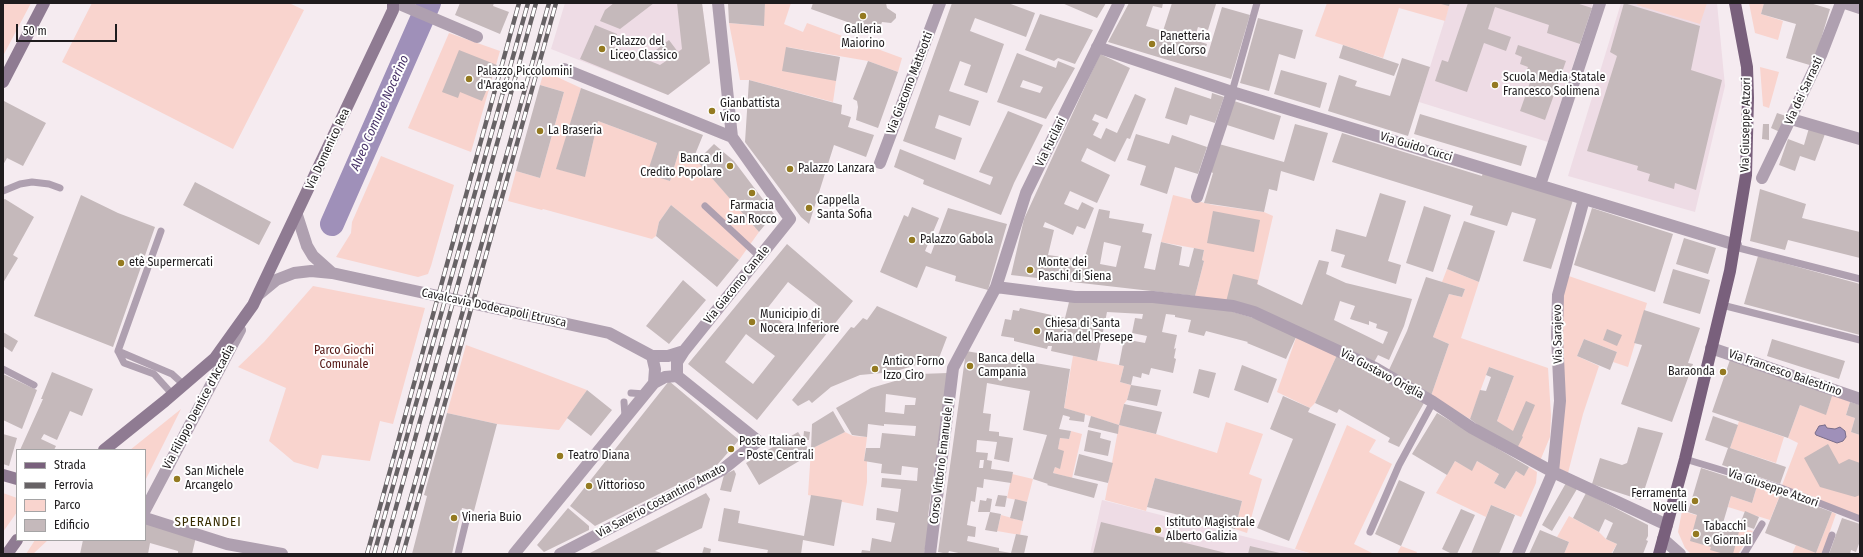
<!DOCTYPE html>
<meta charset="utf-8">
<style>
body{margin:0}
#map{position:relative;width:1863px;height:557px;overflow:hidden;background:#f5ebf0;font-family:"Fira Sans Condensed",sans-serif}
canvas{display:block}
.frame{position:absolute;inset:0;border:4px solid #1f1c1e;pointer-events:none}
.legend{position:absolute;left:16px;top:449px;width:130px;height:92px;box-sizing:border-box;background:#fff;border:1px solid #a5a4a5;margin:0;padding:5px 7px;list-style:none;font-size:12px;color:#1f1c1e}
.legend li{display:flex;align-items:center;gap:8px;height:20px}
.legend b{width:20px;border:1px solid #a5a4a5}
.scale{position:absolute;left:16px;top:24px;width:101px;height:18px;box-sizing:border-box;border:2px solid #1f1c1e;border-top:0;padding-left:5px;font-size:12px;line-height:14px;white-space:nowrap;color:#1f1c1e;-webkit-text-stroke:3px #fff;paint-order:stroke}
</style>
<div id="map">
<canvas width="1863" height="557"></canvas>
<div class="frame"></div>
<ul class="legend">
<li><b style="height:5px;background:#79607c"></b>Strada</li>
<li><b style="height:5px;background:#676265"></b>Ferrovia</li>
<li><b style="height:11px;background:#f9d4ce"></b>Parco</li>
<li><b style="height:11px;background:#c5b9bb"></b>Edificio</li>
</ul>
<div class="scale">50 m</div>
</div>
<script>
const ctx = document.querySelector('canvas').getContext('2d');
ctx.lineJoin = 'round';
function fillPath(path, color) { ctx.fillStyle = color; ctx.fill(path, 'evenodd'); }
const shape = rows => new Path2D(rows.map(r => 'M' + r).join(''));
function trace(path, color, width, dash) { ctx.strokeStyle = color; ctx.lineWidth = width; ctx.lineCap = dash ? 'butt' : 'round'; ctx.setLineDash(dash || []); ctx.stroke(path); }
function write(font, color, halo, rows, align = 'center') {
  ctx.font = font + ' "Fira Sans Condensed",sans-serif'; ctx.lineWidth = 4; ctx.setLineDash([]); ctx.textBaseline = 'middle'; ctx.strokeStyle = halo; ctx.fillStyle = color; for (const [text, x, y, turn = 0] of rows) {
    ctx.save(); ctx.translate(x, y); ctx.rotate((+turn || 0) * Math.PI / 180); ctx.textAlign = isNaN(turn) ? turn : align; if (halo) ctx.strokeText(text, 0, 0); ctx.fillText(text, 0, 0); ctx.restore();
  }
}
fillPath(shape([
 [565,3,702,3,710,63,668,95,551,49],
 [1450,3,1593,3,1548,142,1419,102],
 [1621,3,1717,3,1725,86,1695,212,1568,176],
 [1102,500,1313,554,1090,554]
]), '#eedce5');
fillPath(shape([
 [3,3,31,3,3,56],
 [92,3,289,3,304,10,233,149,62,62],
 [765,3,791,3,784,24,803,32,807,23,902,58,898,72,868,61,787,47,836,81,833,102,749,80,740,80,729,23,763,26],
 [1327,3,1450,3,1445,21,1399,8,1383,58,1315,36],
 [1638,3,1707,3,1700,24,1637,5],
 [1749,3,1764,3,1761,14,1783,21,1778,40,1755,33],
 [449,33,500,51,471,152,408,128],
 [1760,67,1779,72,1769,108,1763,106],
 [544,71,581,88,557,169,585,176,598,121,657,143,648,174,670,181,679,151,694,157,759,232,739,260,671,205,659,222,656,236,652,239,543,209,542,210,508,201,516,171,540,178,564,92,540,85],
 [381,156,454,185,431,266,428,274,418,277,336,257,351,233,352,222],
 [1173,195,1213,205,1264,212,1273,216,1252,308,1195,296,1204,261,1202,260,1204,250,1161,242],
 [1447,269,1479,282,1461,338,1548,368,1551,415,1550,437,1540,461,1498,440,1506,427,1497,421,1514,376,1489,367,1470,419,1431,396,1449,344,1433,337,1449,294,1462,297,1465,289,1442,282],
 [1563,274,1647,303,1628,367,1613,362,1617,352,1584,339,1577,356,1599,366,1583,414,1568,473,1553,465],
 [313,286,425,308,393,424,380,421,370,461,322,455,318,469,294,462,269,441,286,388,238,367,264,342],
 [1297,335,1337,355,1315,403,1310,408,1277,392],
 [466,345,521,365,587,390,559,430,497,424,447,413],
 [1073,356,1124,366,1120,382,1131,385,1127,400,1124,404,1119,425,1156,434,1217,453,1226,422,1263,434,1249,474,1262,479,1247,533,1235,529,1242,501,1155,478,1146,511,1105,500,1119,425,1064,408],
 [1833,393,1850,402,1846,415,1855,418,1851,432,1860,435,1860,518,1781,488,1798,443,1788,438,1800,405,1826,414],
 [181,409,146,479,145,479,145,450,130,450],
 [1739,421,1784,437,1776,463,1730,448],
 [1347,425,1376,440,1369,452,1392,464,1354,544,1374,554,1313,554,1295,549],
 [1071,431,1082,434,1072,478,1053,473,1055,467,1059,468,1058,449,1060,438,1069,439],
 [845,432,853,436,867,437,864,461,867,461,867,482,863,506,808,495,811,449],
 [1455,461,1472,470,1477,461,1499,474,1494,483,1505,489,1516,471,1524,475,1529,467,1537,472,1536,483,1521,517,1491,505,1486,517,1436,493],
 [1012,474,1033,479,1027,502,1007,498],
 [1757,486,1780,495,1770,520,1728,507,1731,496,1752,503],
 [3,493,17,498,17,512,3,532],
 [1682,511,1740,528,1753,531,1738,554,1691,554,1685,548,1678,532],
 [1832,512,1836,514,1822,554,1792,554,1796,545,1816,553],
 [1001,515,1023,521,1020,535,997,531],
 [1569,516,1599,532,1606,539,1617,544,1611,554,1564,554,1569,542,1557,537],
 [35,540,48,540,33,554,26,554],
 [1401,546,1417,552,1416,554,1397,554]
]), '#f9d4ce');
const water = shape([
 [1825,425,1827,428,1835,429,1840,427,1845,431,1846,437,1843,441,1837,443,1816,435,1815,433,1819,426,1825,425]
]);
fillPath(water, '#9f90b9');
trace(water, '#796d8a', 1);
trace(shape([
 [332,224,429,3]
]), '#9f90b9', 24);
fillPath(shape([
 [460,3,494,3,493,6,509,12,500,34,455,15],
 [614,3,654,3,620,29,600,21,605,10],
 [677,3,702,3,710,63,668,95,580,59,595,25,617,34,612,46,660,65,666,61,656,50,669,40,678,52,682,49],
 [728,3,765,3,764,26,729,23],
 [813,3,886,3,887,8,896,14,896,18,891,23,882,22,878,33,811,9],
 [952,3,1008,3,1035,13,1026,37,975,18,970,31,1004,44,987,93,964,85,971,65,960,61,949,91,979,101,970,126,939,115,935,128,962,138,955,160,903,141],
 [1062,3,1106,3,1097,18],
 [1129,3,1163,3,1162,8,1153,6,1146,26,1163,31,1172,3,1216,4,1208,30,1198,27,1194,40,1207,44,1203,56,1207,57,1222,7,1250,15,1231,79,1108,42],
 [1437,3,1450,3,1449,6],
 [1468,3,1576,3,1592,8,1580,44,1547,33,1549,25,1495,7,1488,29,1511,37,1506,51,1484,43,1467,92,1435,81,1442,60,1448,62],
 [1624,3,1700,26,1691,70,1722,80,1696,190,1675,183,1674,189,1648,181,1650,174,1637,170,1638,166,1587,151,1617,56,1610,52],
 [1764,3,1810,3,1830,9,1813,66,1786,58,1796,24,1761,14],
 [1040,14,1093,30,1075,64,1058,58,1054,61,1025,50],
 [1258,18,1303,30,1295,59,1279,54,1269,91,1240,83],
 [1343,45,1399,64,1394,76,1339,58],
 [1518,45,1566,61,1545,120,1520,111,1533,74,1526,72,1528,67,1520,64,1522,57,1515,54],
 [786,47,840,57,836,81,782,71],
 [459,50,497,65,482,101,460,92,458,98,442,92],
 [1017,53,1056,68,1058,61,1075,68,1046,119,997,102],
 [1023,80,1043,87,1040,93,1020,87],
 [1100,54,1130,68,1107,119,1095,114,1092,120,1099,123,1093,135,1101,139,1106,128,1117,133,1135,94,1146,99,1130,139,1127,138,1115,162,1087,148,1081,161,1110,175,1097,203,1070,191,1064,204,1078,210,1082,202,1094,208,1085,229,1077,226,1073,235,1045,222,1043,227,1054,230,1048,255,1084,260,1099,209,1110,211,1109,218,1144,224,1142,232,1152,234,1144,268,1155,270,1161,242,1182,247,1179,265,1189,267,1194,248,1204,250,1202,260,1204,261,1195,296,1011,275,1024,219],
 [1104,242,1121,246,1116,267,1100,264],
 [1402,58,1430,67,1408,136,1328,111,1339,75,1357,81,1355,86,1390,96],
 [868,61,898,72,878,128,856,120,858,107,857,101,853,99],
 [1281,70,1327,83,1320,108,1274,94],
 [749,80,842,105,841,114,851,117,848,127,874,135,866,157,834,145,809,224,801,217,745,142],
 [540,85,564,92,540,178,516,171],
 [1175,87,1211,99,1212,93,1224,97,1215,123,1190,115,1187,125,1165,118],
 [581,88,703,135,694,157,679,151,670,181,647,174,657,143,598,121,585,177,556,169],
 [4,101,46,123,23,166,7,158,3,165,3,104],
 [1234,101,1281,116,1274,140,1227,125],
 [1008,111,1043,125,1014,183,1001,215,923,184,924,180,894,167,900,149,990,185,993,177,979,172],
 [1777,113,1786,116,1780,132,1771,128],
 [1420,114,1527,146,1521,166,1414,134],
 [1295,124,1328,133,1314,181,1281,171,1277,191,1269,189,1264,212,1204,203,1213,173,1211,172,1219,144,1284,162],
 [1763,124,1769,124,1769,140,1762,139],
 [1809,128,1825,134,1815,161,1800,156,1795,171,1779,165,1788,139,1804,145],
 [1342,133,1482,176,1483,172,1573,200,1551,269,1523,261,1536,219,1512,212,1507,226,1470,215,1473,206,1332,162],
 [1136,134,1169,144,1172,135,1207,147,1198,174,1175,167,1167,194,1140,185,1146,166,1127,160],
 [714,144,734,161,774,214,759,232,697,161],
 [195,182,271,222,259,245,183,205],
 [1760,189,1806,204,1802,218,1860,232,1860,258,1788,240,1785,250,1750,241],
 [1380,193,1406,201,1388,261,1401,265,1396,284,1341,267,1345,255,1331,251,1336,229,1366,237],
 [81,195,118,213,155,227,113,347,34,316],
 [5,199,34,217,13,255,18,258,3,283,3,200],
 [671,205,739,260,717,287,656,236,659,222],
 [1424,206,1451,215,1433,272,1406,263],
 [912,207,939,218,925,251,931,254,948,208,1007,224,988,290,955,281,956,276,926,266,917,288,880,272,904,215,908,217],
 [1592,208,1673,234,1655,292,1574,265],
 [1213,211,1260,220,1254,252,1207,243],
 [1464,221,1495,231,1479,282,1447,269],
 [1684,238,1716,248,1708,274,1676,264],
 [787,244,853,301,757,420,688,364],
 [788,282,819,306,797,334,766,310],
 [746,334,775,356,753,384,725,362],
 [1758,256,1860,284,1860,335,1744,304],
 [1319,260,1329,262,1326,274,1346,283,1412,299,1404,326,1389,360,1378,355,1373,364,1226,302,1233,274,1258,280,1257,284,1302,305],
 [1340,301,1355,306,1350,319,1369,325,1369,321,1377,324,1376,328,1388,332,1383,344,1334,320],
 [1673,269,1710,280,1700,314,1663,303],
 [1426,277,1465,289,1462,297,1449,294,1433,337,1449,344,1431,396,1388,372,1407,331],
 [683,280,706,300,669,344,646,326],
 [1146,299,1220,308,1257,319,1297,335,1286,359,1247,343,1248,342,1206,331,1204,336,1188,332,1191,320,1175,317,1175,315,1166,314,1162,332,1177,335,1174,349,1176,348,1174,358,1176,359,1173,373,1151,368,1149,375,1142,373,1141,378,1133,376,1131,385,1120,382,1124,366,1119,365,1124,339,1145,343,1147,336,1132,333,1135,318,1142,319,1143,314,1107,312,1097,361,1051,351,1052,346,1048,346,1047,349,1014,341,1014,338,1001,336,1005,319,1011,320,1013,310,1019,311,1020,308,1065,318,1069,302],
 [877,306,947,337,939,358,893,372,860,375,831,387,812,403,809,400,798,406,792,400,851,327,854,328,863,318,867,320],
 [1644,310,1700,328,1688,363,1693,364,1672,422,1621,404,1642,345,1634,343],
 [1607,329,1622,335,1617,346,1603,340],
 [3,332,18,341,12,352,3,346],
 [1584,339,1617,352,1610,370,1577,356],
 [1772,339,1845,361,1839,379,1767,356],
 [966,351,1070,369,1064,408,1085,414,1084,422,1069,420,1070,417,1063,415,1059,429,1071,431,1069,439,1060,438,1058,449,1064,451,1060,469,1055,467,1053,473,1098,484,1094,498,1047,485,1048,484,1033,479,1047,435,1023,430,1030,391,987,383,983,413,991,414,989,431,999,432,999,436,1013,438,1009,462,994,459,997,442,977,440,976,452,988,453,987,460,992,461,991,469,1013,472,1011,483,984,479,983,488,977,487,975,502,971,501,967,525,976,527,975,537,968,536,967,541,999,548,999,551,1011,553,1016,534,1028,536,1024,554,963,554,949,551,948,554,938,552],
 [980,460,984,460,983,468,979,468],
 [1337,355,1377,374,1424,403,1399,447,1388,442,1390,438,1339,409,1337,413,1315,403],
 [1731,357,1833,393,1826,415,1800,405,1788,438,1712,412],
 [1242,365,1277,379,1268,403,1234,390],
 [1489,367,1514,376,1497,421,1513,431,1526,401,1535,405,1522,436,1523,437,1516,450,1498,440,1470,419,1480,390,1486,391,1491,377,1486,375],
 [1199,369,1216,373,1209,398,1193,393],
 [52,372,93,389,82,416,70,411,57,440,44,434,41,439,56,446,54,450,20,450,43,399,41,399],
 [948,373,928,516,931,516,924,554,861,554,862,550,870,551,872,538,891,542,895,523,876,520,877,508,898,512,901,489,881,487,882,478,917,481,918,468,902,466,901,475,881,473,882,464,864,461,866,448,880,448,882,433,915,436,916,426,884,424,884,426,868,424,867,437,852,435,836,408,871,388,919,374],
 [886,394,916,398,915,405,905,405,904,414,885,412],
 [3,374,37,390,22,429,3,420],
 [669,381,739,440,717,465,595,526,570,506],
 [1131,385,1161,390,1157,406,1127,400],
 [587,390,612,410,591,436,567,418],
 [1283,396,1310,408,1308,412,1336,424,1289,541,1257,528,1293,439,1270,429],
 [1850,402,1860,405,1860,435,1851,432,1855,418,1846,415],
 [1124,404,1162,412,1156,434,1119,425],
 [833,411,845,432,811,449,812,424],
 [447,413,497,424,474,511,462,508,452,554,412,554,427,496,424,495],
 [1437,413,1529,467,1524,476,1516,471,1505,489,1494,483,1499,474,1477,461,1472,471,1455,461,1447,475,1412,454],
 [1091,416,1119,425,1118,434,1088,427],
 [1713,416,1738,425,1730,448,1786,467,1780,484,1722,465,1728,448,1705,440],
 [1638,427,1663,433,1641,500,1592,484,1600,458,1622,465,1627,463],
 [1088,430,1101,433,1100,438,1111,441,1108,456,1084,451],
 [804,431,810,432,809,440,803,440,811,454,759,485,746,463,798,432,803,440],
 [3,434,17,438,9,466,3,464],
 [1828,444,1839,464,1849,459,1860,463,1860,495,1855,497,1820,487,1804,458],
 [1079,454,1113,463,1108,483,1074,475],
 [1701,468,1757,486,1752,503,1731,496,1723,523,1740,528,1733,554,1724,554,1710,550,1711,547,1690,541,1697,515,1688,512],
 [734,470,736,474,731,492,720,490,724,475],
 [1155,478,1242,501,1235,529,1147,507],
 [1399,480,1425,492,1401,546,1375,534],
 [1566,483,1577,489,1552,531,1542,525],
 [706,493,710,499,702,528,655,551,665,554,588,554],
 [1586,493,1648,525,1648,536,1646,540,1648,541,1643,554,1612,554,1617,544,1606,539,1613,523,1605,519,1599,532,1573,518],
 [1781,493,1832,512,1816,553,1765,533],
 [811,495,842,500,834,546,803,540,801,554,767,554,768,550,718,541,724,508,740,511,738,523,804,536],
 [998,495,1007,496,1005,507,995,506],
 [987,498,992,499,990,512,978,512,980,500,986,501],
 [1015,499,1027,502,1023,521,1010,518],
 [1491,505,1515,515,1499,554,1471,554],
 [568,508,589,526,589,530,544,552,537,545],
 [1461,509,1475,515,1457,554,1452,554,1442,549],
 [1745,511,1759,517,1754,529,1740,524],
 [990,512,1001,514,997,532,985,530],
 [1842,518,1860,524,1860,541,1856,552,1851,550,1850,554,1829,554],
 [1101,522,1226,553,1226,554,1093,554],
 [145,523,196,537,192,554,178,554,178,551,150,543,148,554,80,554,83,540,145,540],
 [1540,530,1569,542,1564,554,1529,554],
 [1250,546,1280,553,1280,554,1248,554],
 [704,547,711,549,710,554,702,554]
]), '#c5b9bb');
trace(shape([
 [1232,92,1257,3],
 [3,191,20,184,32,182,49,184,60,188],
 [705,206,760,257],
 [161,231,118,351,124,363,154,374,173,395],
 [1735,247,1860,279],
 [1722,305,1860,340],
 [118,351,172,374,184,385],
 [3,369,34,385],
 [631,393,645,394],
 [624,402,625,416],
 [1685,459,1781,488,1860,519],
 [1370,532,1399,465,1433,402],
 [458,554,467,517],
 [1744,554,1762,524],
 [1825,554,1832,535]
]), '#afa0b0', 7);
trace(shape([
 [397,3,477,37],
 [718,3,732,137],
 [1845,3,1860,8],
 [1097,47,1232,92,1736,245],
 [564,69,732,137,790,219,684,351,668,356,652,356],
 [1791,119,1860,139],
 [880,163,940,3],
 [1762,178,1821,55,1841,3],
 [1540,185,1600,3],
 [1197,197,1232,92],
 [996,287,1075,297,1153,297,1233,306,1254,312,1375,368,1433,402,1472,428,1553,472,1667,525],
 [1711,348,1860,399],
 [145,510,240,330],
 [145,518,227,544,282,554],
 [1663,539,1680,554],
 [560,554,722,470,758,441,677,376,677,362,684,351],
 [930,554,953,368,996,287,1026,193,1119,3],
 [1518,554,1553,472,1560,401,1557,336,1558,295,1584,199]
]), '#afa0b0', 12);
trace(shape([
 [297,215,307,246,313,256,332,273],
 [259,294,276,280,294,273,311,271,332,273,609,333,652,356,655,369,654,383,514,554],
 [654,383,665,377,677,376]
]), '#afa0b0', 12);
trace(shape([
 [3,82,44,3],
 [104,450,165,401,215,358,253,305,393,10,393,3],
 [3,475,17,479],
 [7,554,17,540]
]), '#8f7b92', 12);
trace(shape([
 [1659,554,1685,459,1730,271,1746,175,1748,98,1747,67,1735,3]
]), '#79607c', 12);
const rail = shape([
 [367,554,519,3],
 [374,554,528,3],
 [383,554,536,3],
 [395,554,549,3],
 [403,554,556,3]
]);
trace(rail, '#676265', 4.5);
trace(rail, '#fff', 3, [9]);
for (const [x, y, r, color] of [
 [863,16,4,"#947a21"],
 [1152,44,4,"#947a21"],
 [602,49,4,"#947a21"],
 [469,79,4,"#947a21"],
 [1495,85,4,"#947a21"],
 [712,111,4,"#947a21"],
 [540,131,4,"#947a21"],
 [730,166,4,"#947a21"],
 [790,169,4,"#947a21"],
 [752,193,4,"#947a21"],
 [809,208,4,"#947a21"],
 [912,240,4,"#947a21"],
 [121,263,4,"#947a21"],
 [1030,270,4,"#947a21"],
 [752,322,4,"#947a21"],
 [1037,331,4,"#947a21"],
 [970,366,4,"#947a21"],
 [875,369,4,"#947a21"],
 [1723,372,4,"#947a21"],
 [731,449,4,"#947a21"],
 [560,456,4,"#947a21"],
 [177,479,4,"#947a21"],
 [589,486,4,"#947a21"],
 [1695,501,4,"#947a21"],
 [454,518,4,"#947a21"],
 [1158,530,4,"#947a21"],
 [1696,534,4,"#947a21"]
]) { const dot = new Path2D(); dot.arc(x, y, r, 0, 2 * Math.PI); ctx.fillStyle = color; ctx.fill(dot); trace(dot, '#fff', 1.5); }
write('12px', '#1f1c1e', '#fff', [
 ["Galleria",863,30,"center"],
 ["Maiorino",863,44,"center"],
 ["Panetteria",1160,37],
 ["del Corso",1160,51],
 ["Palazzo del",610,42],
 ["Liceo Classico",610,56],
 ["Palazzo Piccolomini",477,72],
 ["d'Aragona",477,86],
 ["Scuola Media Statale",1503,78],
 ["Francesco Solimena",1503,92],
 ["Gianbattista",720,104],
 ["Vico",720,118],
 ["La Braseria",548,131],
 ["Banca di",722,159,"right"],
 ["Credito Popolare",722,173,"right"],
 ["Palazzo Lanzara",798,169],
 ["Cappella",817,201],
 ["Santa Sofia",817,215],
 ["Farmacia",752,206,"center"],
 ["San Rocco",752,220,"center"],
 ["Palazzo Gabola",920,240],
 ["etè Supermercati",129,263],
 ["Monte dei",1038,263],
 ["Paschi di Siena",1038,277],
 ["Municipio di",760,315],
 ["Nocera Inferiore",760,329],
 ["Chiesa di Santa",1045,324],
 ["Maria del Presepe",1045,338],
 ["Banca della",978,359],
 ["Campania",978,373],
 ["Antico Forno",883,362],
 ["Izzo Ciro",883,376],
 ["Baraonda",1715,372,"right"],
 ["Poste Italiane",739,442],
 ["- Poste Centrali",739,456],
 ["Teatro Diana",568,456],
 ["San Michele",185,472],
 ["Arcangelo",185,486],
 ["Vittorioso",597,486],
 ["Ferramenta",1687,494,"right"],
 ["Novelli",1687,508,"right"],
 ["Vineria Buio",462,518],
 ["Istituto Magistrale",1166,523],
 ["Alberto Galizia",1166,537],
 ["Tabacchi",1704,527],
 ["e Giornali",1704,541]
], 'left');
write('12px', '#1f1c1e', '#fff', [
 ["Via Giacomo Matteotti",910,83,-69],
 ["Via dei Sarrasti",1804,91,-65],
 ["Via Giuseppe Atzori",1746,125,-89],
 ["Via Fucilari",1051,142,-64],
 ["Via Guido Cucci",1416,147,17],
 ["Via Domenico Rea",328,149,-65],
 ["Via Giacomo Canale",737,285,-51],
 ["Cavalcavia Dodecapoli Etrusca",494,308,12],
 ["Via Sarajevo",1558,334,-91],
 ["Via Francesco Balestrino",1785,373,19],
 ["Via Gustavo Origlia",1382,374,28],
 ["Via Filippo Dentice d'Accadia",199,407,-62],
 ["Corso Vittorio Emanuele II",942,461,-83],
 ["Via Giuseppe Atzori",1773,488,19],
 ["Via Saverio Costantino Amato",661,501,-28]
]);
write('12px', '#551714', '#fff', [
 ["Parco Giochi",344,351],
 ["Comunale",344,365]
]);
write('italic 13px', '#463066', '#fff', [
 ["Alveo Comune Nocerino",380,113,-66]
]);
ctx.letterSpacing = '1px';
write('13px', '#382c01', '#fff', [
 ["SPERANDEI",208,522]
]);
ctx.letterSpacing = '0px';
</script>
